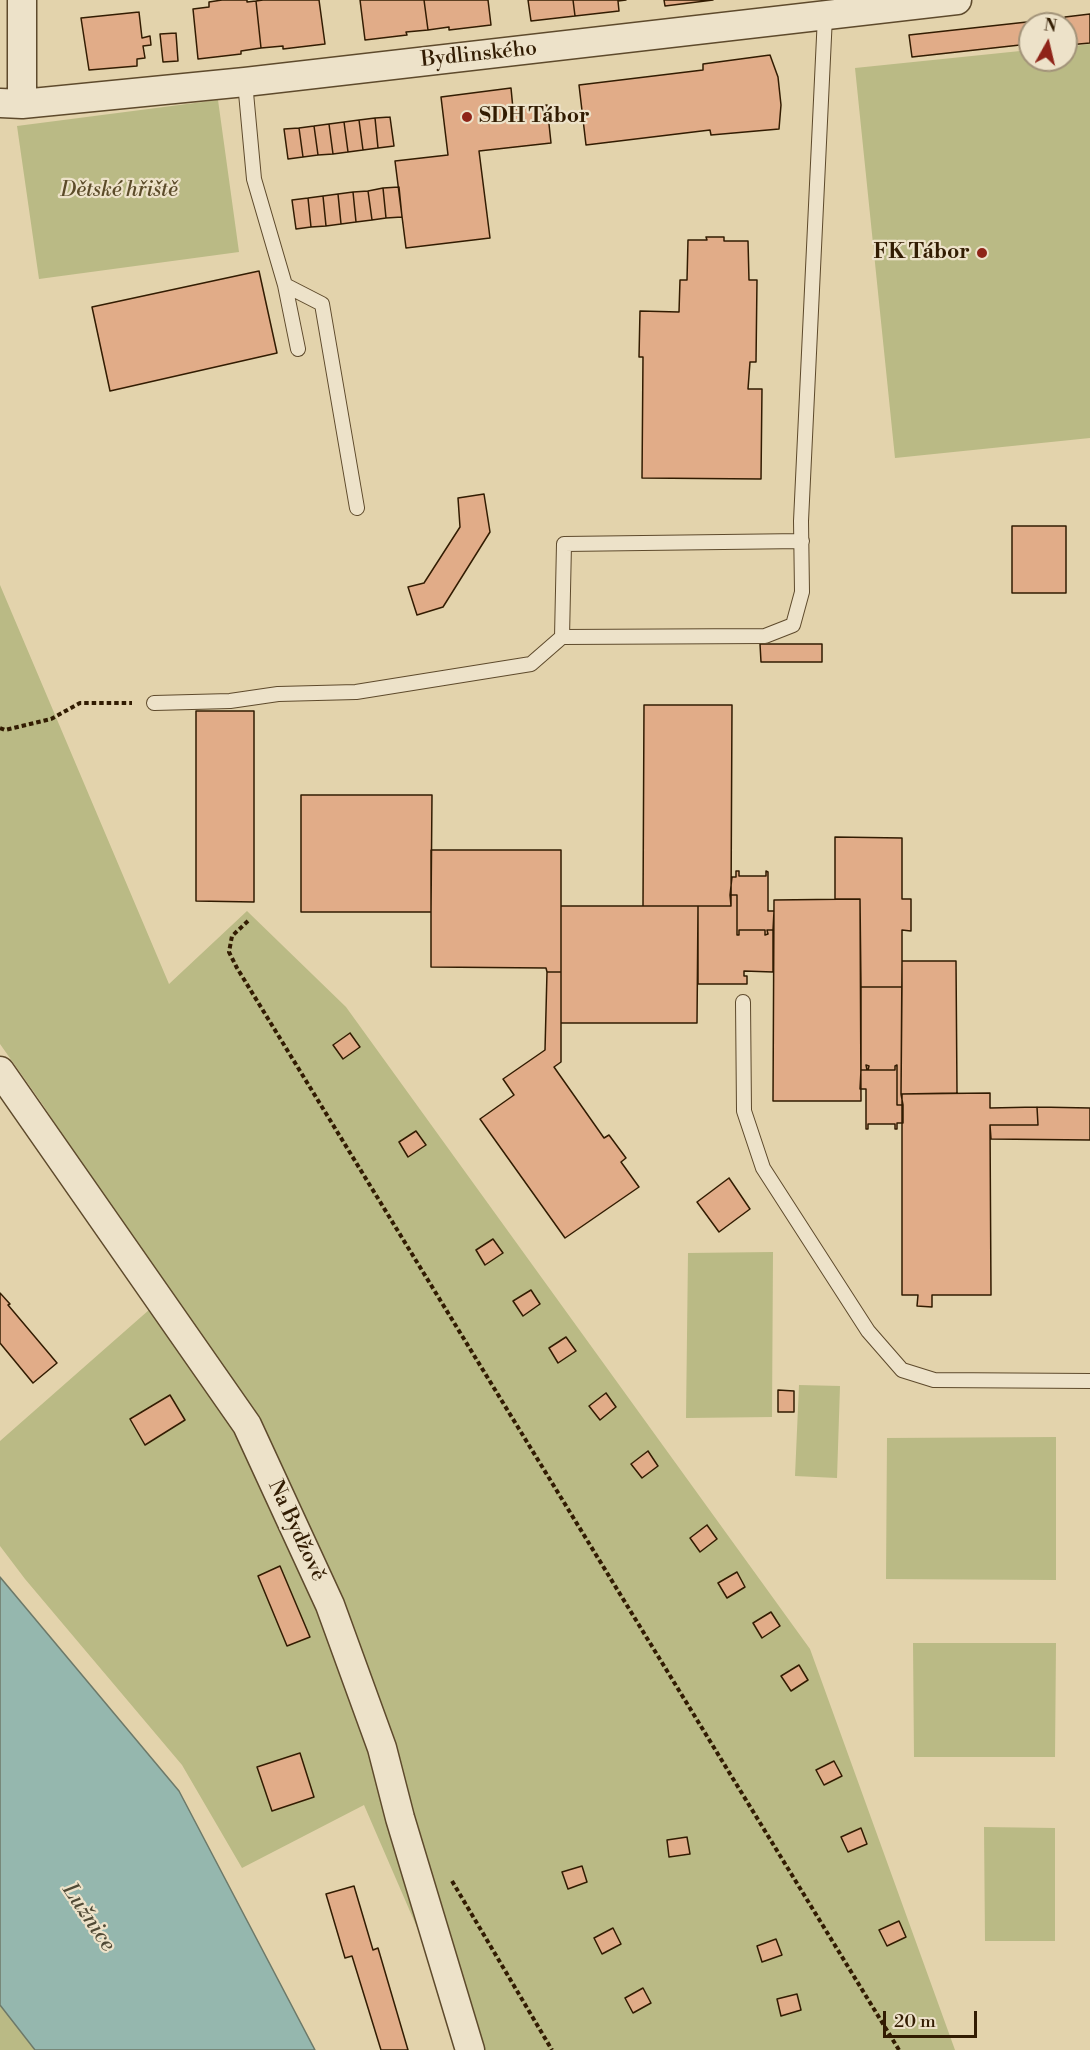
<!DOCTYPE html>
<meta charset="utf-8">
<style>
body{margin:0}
#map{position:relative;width:1090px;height:2050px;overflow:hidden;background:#e3d3ac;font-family:"Libre Bodoni",serif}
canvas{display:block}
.north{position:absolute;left:1018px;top:12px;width:60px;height:60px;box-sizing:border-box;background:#ede2c9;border:2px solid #a29379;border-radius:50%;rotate:8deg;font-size:16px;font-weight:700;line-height:24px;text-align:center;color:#321c02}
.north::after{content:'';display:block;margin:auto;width:21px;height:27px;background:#8f2418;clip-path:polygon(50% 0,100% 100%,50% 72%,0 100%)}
.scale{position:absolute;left:883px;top:2011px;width:94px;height:27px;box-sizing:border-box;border:3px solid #321c02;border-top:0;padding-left:8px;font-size:18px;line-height:21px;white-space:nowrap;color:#321c02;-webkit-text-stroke:4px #ede2c9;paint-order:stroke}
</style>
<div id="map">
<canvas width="1090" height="2050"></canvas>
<div class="north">N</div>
<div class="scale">20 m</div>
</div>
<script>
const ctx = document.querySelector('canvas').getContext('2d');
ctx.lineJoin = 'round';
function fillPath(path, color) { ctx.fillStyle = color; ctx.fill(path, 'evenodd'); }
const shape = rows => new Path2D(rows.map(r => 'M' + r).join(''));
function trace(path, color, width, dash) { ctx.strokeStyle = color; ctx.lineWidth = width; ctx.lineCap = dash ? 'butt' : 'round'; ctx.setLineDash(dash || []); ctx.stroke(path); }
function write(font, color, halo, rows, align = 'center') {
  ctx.font = font + ' "Libre Bodoni",serif'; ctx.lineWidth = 4.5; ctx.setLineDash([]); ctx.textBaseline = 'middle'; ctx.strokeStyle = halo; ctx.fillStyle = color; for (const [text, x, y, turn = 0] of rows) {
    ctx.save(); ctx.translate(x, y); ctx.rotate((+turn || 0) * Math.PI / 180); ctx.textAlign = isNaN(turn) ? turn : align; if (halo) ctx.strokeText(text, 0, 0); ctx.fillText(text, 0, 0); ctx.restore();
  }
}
fillPath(shape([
 [1090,44,1090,438,895,458,855,68,1030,50,1030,60,1066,60,1066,47],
 [218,100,239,252,39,279,17,126],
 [0,585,169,984,247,911,346,1007,810,1649,955,2050,470,2050,364,1805,242,1868,182,1765,25,1579,0,1546,0,1441,166,1295,43,1105,0,1044],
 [773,1252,772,1417,686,1418,688,1253],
 [799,1385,840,1386,837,1478,795,1476],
 [1056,1437,1056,1580,886,1579,887,1438],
 [913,1643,1056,1643,1055,1757,914,1757],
 [984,1827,1055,1828,1055,1941,985,1941],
 [0,2005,31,2043,35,2050,0,2050]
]), '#baba85');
const water = shape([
 [0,1577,179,1791,315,2050,35,2050,0,2005,0,1577]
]);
fillPath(water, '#95b7ae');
trace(water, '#6d7969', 1.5);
const building = shape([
 [222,0,247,0,247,2,256,1,261,48,241,51,241,54,198,59,193,9,209,7,209,2,222,0],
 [263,0,319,0,325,44,283,49,283,46,261,48,256,1,263,0],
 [360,0,424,0,428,30,406,32,407,35,365,40,360,0],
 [424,0,488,0,491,25,449,30,449,27,428,30,424,0],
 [528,0,573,0,575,16,531,21,528,0],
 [573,0,626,0,618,1,619,11,575,16,573,0],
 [664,0,713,0,665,6,664,0],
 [139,12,142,38,150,36,151,45,143,46,145,58,137,59,137,66,89,70,81,18,139,12],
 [1090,14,1090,43,1068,45,1065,17,1090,14],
 [1027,22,1029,44,912,57,909,35,1027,22],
 [176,33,178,61,163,62,160,34,176,33],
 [770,55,778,77,781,105,779,129,711,135,710,130,586,145,579,85,703,70,703,64,770,55],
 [511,88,513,109,547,105,551,143,479,151,490,238,406,248,395,161,448,155,441,97,511,88],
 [390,117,394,146,378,148,375,118,390,117],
 [375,118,378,148,363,150,359,120,375,118],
 [359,120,363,150,348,152,344,122,359,120],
 [344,122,348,152,333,154,329,124,344,122],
 [329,124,333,154,318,155,314,126,329,124],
 [314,126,318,155,303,157,299,128,314,126],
 [299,128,303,157,288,159,284,129,299,128],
 [399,187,402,217,386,218,383,188,399,187],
 [383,188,386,218,372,220,368,191,383,188],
 [368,191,372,220,356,222,353,192,368,191],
 [353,192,356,222,341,224,338,194,353,192],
 [338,194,341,224,326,226,323,196,338,194],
 [323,196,326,226,311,227,308,198,323,196],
 [308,198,311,227,296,229,292,200,308,198],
 [706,237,724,237,724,241,748,241,749,280,757,280,756,362,750,362,748,389,762,389,761,479,642,478,643,357,639,357,640,311,679,312,680,280,687,280,688,240,707,240,706,237],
 [259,271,277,353,110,391,92,307,259,271],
 [484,494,490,532,443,607,417,615,408,587,424,583,460,527,458,498,484,494],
 [1012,526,1066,526,1066,593,1012,593,1012,526],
 [760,644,822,644,822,662,761,662,760,644],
 [644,705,732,705,731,906,643,906,644,705],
 [196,711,254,711,254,902,196,901,196,711],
 [301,795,432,795,431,912,301,912,301,795],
 [835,837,902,838,902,899,911,899,911,931,902,930,902,987,861,987,860,899,835,899,835,837],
 [431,850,561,850,561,972,547,972,546,968,431,967,431,850],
 [736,871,739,871,739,876,766,876,766,871,768,872,768,911,774,911,773,930,767,930,768,934,765,935,765,930,739,930,739,935,737,935,737,895,730,895,732,877,736,877,736,871],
 [730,895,737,895,737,935,739,935,739,930,765,930,765,935,768,934,767,930,773,930,773,972,744,971,744,976,747,976,747,984,698,984,698,906,731,906,730,895],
 [860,899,861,1101,773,1101,774,900,860,899],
 [561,906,698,906,697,1023,561,1023,561,906],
 [902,961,956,961,957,1093,901,1094,902,961],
 [547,972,561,972,561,1062,554,1067,604,1138,609,1135,626,1158,621,1162,639,1187,565,1238,480,1119,514,1095,503,1079,545,1050,547,972],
 [861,987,902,987,901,1094,903,1105,897,1105,897,1065,895,1066,895,1070,868,1070,869,1066,866,1065,867,1070,861,1070,861,987],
 [350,1033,360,1047,343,1059,333,1045,350,1033],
 [866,1065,869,1066,868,1070,895,1070,895,1066,897,1065,897,1105,903,1105,903,1123,897,1123,897,1129,895,1129,895,1124,868,1124,868,1129,866,1129,866,1089,860,1089,861,1070,867,1070,866,1065],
 [990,1093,990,1108,1037,1107,1038,1125,990,1125,991,1295,932,1295,932,1307,917,1306,918,1295,902,1295,902,1094,990,1093],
 [1037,1107,1090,1108,1090,1140,991,1139,990,1125,1038,1125,1037,1107],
 [416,1131,426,1145,408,1157,399,1142,416,1131],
 [729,1178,750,1209,719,1232,697,1202,729,1178],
 [493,1239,503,1253,485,1265,476,1250,493,1239],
 [531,1290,540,1304,523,1316,513,1301,531,1290],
 [0,1293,10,1304,8,1305,57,1363,33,1383,0,1343,0,1293],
 [566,1337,576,1351,558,1363,549,1348,566,1337],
 [778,1390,794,1391,794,1412,778,1412,778,1390],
 [606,1393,616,1407,600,1420,589,1406,606,1393],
 [170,1395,185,1420,145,1445,130,1419,170,1395],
 [648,1451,658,1466,642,1478,631,1464,648,1451],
 [707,1525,717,1539,700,1552,690,1538,707,1525],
 [280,1566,310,1637,287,1646,258,1576,280,1566],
 [737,1572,745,1587,727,1598,718,1583,737,1572],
 [771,1612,780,1626,762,1638,753,1623,771,1612],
 [799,1665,808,1680,791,1691,781,1676,799,1665],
 [300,1753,314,1797,272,1811,257,1767,300,1753],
 [834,1761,842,1776,824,1785,816,1770,834,1761],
 [861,1828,867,1844,848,1852,841,1837,861,1828],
 [687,1837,690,1854,669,1857,667,1840,687,1837],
 [582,1866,587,1882,568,1889,562,1872,582,1866],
 [354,1886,373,1950,378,1948,408,2050,381,2050,352,1956,345,1958,326,1894,354,1886],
 [899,1921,906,1937,887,1946,879,1930,899,1921],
 [613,1928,621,1944,602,1954,594,1938,613,1928],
 [776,1939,782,1955,762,1962,757,1946,776,1939],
 [643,1988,651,2003,633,2013,625,1998,643,1988],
 [797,1994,801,2010,781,2016,777,1999,797,1994]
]);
fillPath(building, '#e1ac88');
trace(building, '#321c02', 1.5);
const lane = shape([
 [245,82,254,179,285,285,298,349],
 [285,285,322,304,357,508],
 [562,637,564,544,802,541],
 [154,703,230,701,278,694,356,692,531,664,562,637,765,636,793,625,802,592,801,521,825,16],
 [743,1002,744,1111,763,1168,868,1331,902,1370,934,1380,1090,1381]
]);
const street = shape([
 [22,0,22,104],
 [0,103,22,104,245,82,957,0],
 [0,1071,247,1425,330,1605,382,1748,400,1818,470,2050]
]);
trace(lane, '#5e4a2c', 16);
trace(street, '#5e4a2c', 31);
trace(shape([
 [0,728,5,730,51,719,80,703,132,703],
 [248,921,232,936,229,952,237,968,899,2050],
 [452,1881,552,2050]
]), '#321c02', 4, [4.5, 3]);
trace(lane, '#ede2c9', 14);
trace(street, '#ede2c9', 28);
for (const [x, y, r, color] of [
 [467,117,6,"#8f2418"],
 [982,253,6,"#8f2418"]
]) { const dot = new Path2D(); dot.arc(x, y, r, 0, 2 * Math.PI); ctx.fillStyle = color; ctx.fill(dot); trace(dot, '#ede2c9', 2); }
write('21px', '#321c02', '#ede2c9', [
 ["Bydlinského",479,55,-6],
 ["Na Bydžově",296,1531,65]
]);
write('bold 21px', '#321c02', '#ede2c9', [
 ["SDH Tábor",479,117],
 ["FK Tábor",970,253,"right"]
], 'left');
write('italic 21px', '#5b4b29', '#ede2c9', [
 ["Dětské hřiště",119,191]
]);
write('italic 22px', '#504a36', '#ede2c9', [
 ["Lužnice",88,1918,56]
]);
</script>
